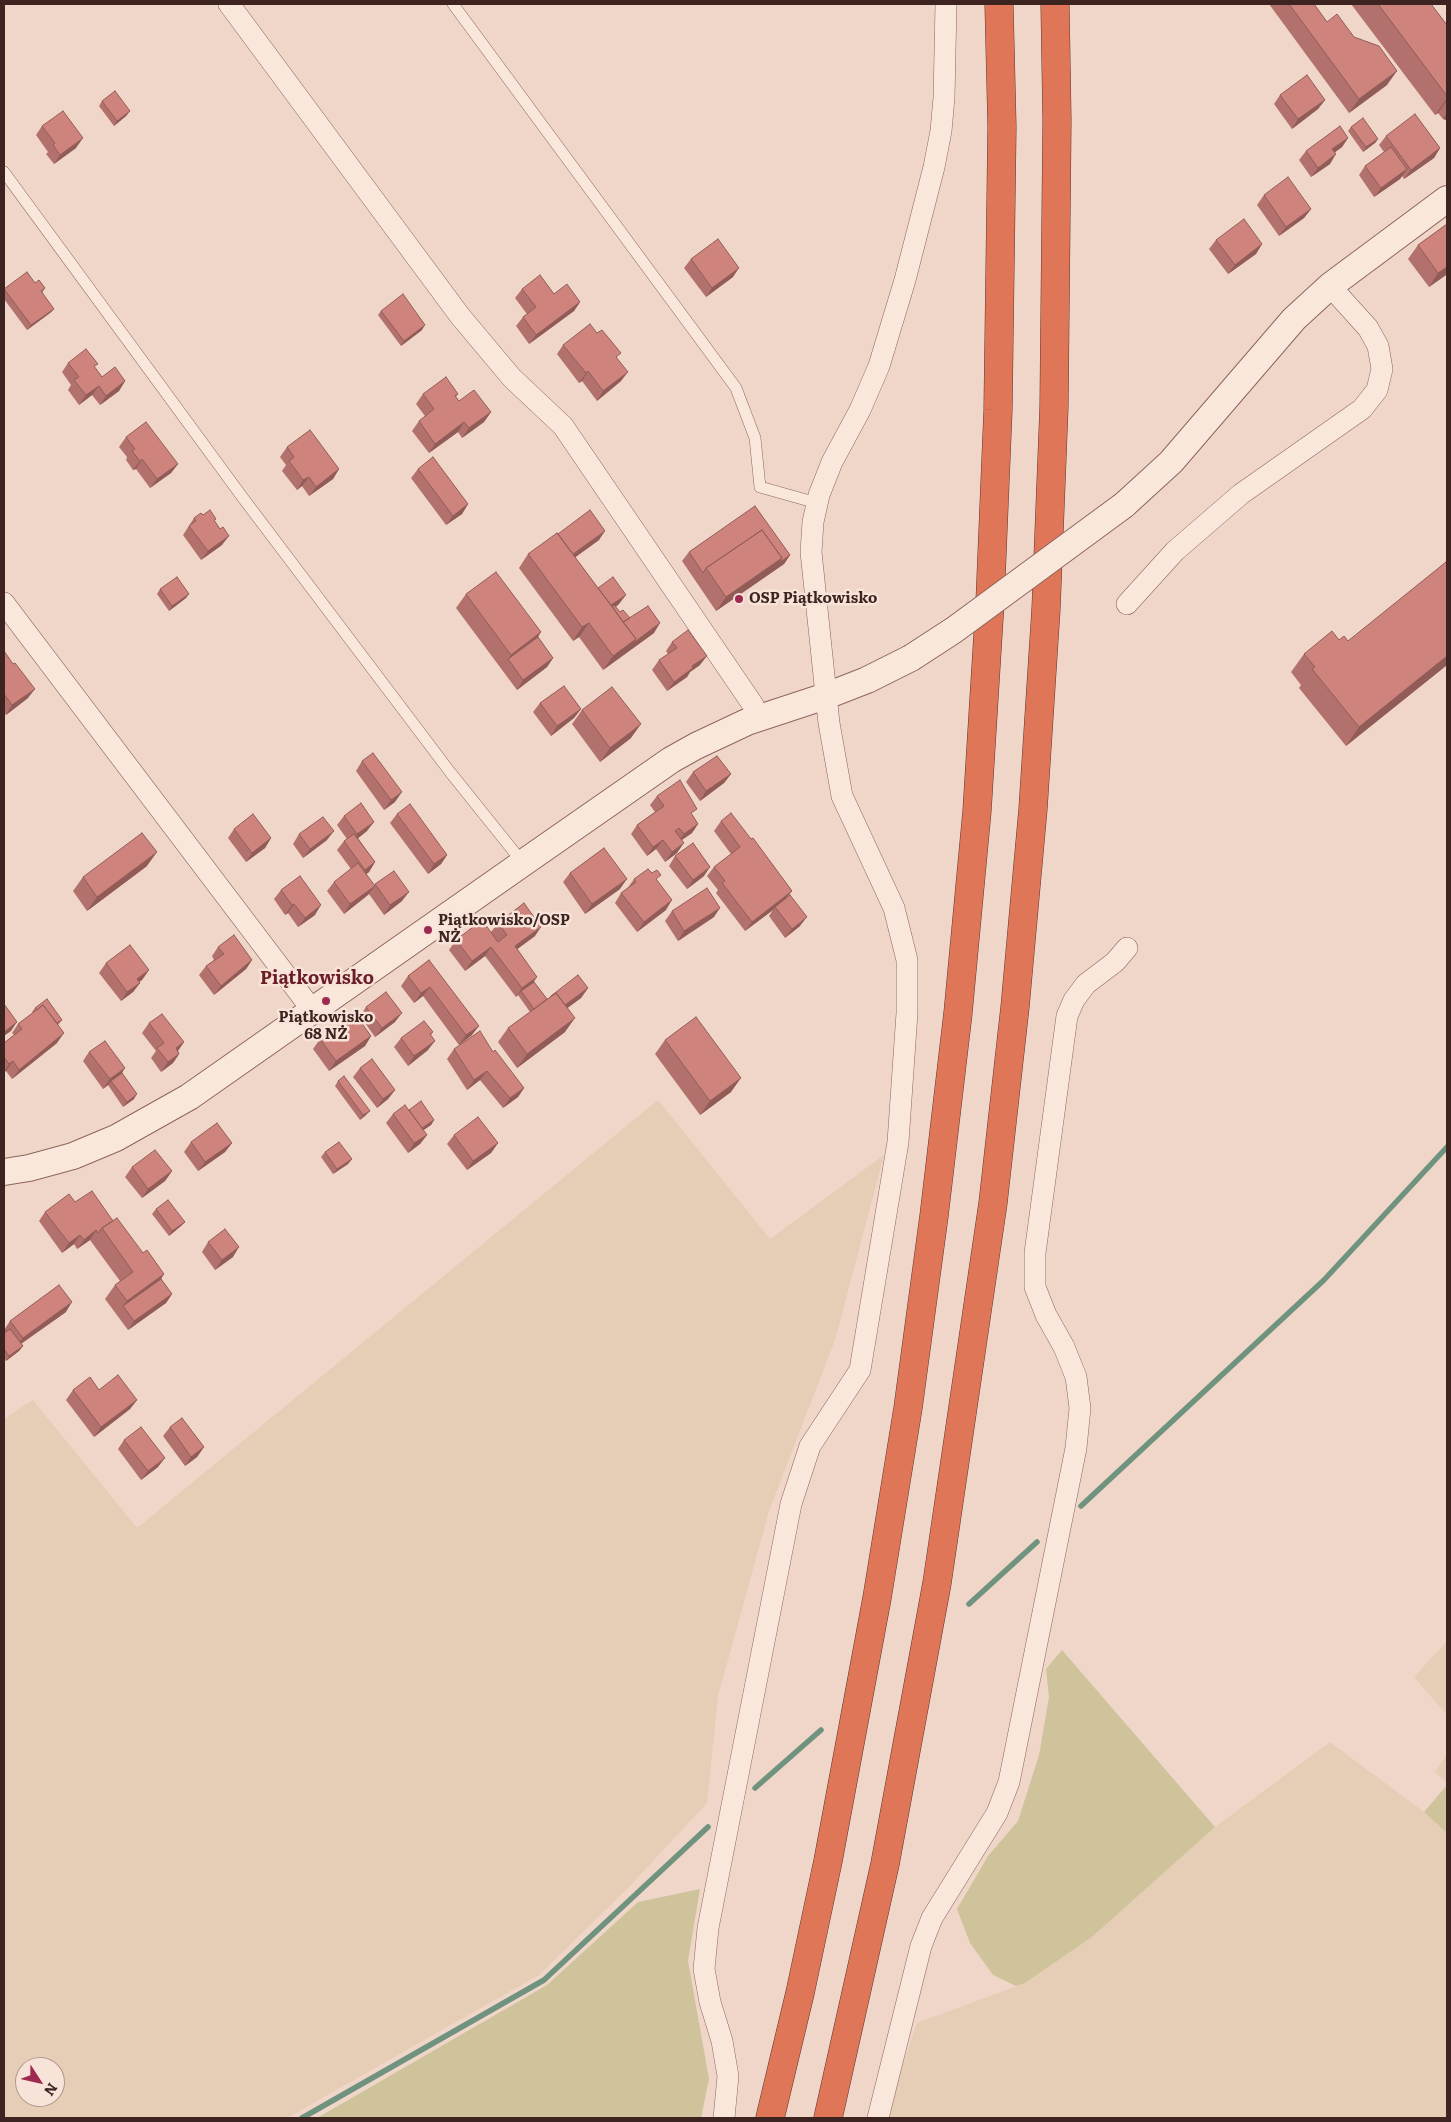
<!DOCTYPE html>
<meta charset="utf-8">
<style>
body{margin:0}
#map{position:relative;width:1451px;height:2122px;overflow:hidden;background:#f0d6c8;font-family:Literata,serif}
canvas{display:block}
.frame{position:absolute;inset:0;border:5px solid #3d2420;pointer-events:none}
.north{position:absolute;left:15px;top:2057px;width:50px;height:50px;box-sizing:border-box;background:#f7e3d8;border:1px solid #ad978e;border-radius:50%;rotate:125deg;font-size:14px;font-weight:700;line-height:20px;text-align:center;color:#3d2420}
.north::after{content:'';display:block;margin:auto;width:18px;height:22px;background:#9e2a52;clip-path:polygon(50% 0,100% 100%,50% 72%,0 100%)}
</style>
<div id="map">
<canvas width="1451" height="2122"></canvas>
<div class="frame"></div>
<div class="north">N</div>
</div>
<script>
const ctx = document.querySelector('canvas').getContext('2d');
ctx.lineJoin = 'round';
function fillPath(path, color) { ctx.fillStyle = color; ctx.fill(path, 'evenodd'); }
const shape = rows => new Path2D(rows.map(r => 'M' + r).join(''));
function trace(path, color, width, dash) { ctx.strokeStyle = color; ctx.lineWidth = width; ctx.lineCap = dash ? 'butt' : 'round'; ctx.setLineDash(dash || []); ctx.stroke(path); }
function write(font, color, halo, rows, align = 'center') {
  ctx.font = font + ' Literata,serif'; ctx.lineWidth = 5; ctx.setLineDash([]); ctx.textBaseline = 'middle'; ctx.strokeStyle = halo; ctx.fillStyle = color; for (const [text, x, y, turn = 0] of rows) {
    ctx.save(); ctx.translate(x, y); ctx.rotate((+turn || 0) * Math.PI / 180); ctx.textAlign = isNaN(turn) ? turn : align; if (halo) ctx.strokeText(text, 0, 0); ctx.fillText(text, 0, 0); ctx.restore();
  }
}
fillPath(shape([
 [658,1100,770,1239,884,1155,835,1340,769,1511,718,1696,707,1803,628,1888,539,1975,287,2118,4,2118,4,1419,33,1400,137,1528],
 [25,2067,55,2067,55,2097,25,2097],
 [1447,1641,1447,1715,1414,1677],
 [1330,1742,1424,1812,1447,1833,1447,2118,885,2118,917,2023,1025,1983,1092,1937,1215,1827],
 [1447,1754,1447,1783,1435,1772]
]), '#e6cdb5');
fillPath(shape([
 [1062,1650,1215,1827,1092,1937,1025,1983,1016,1986,993,1975,970,1943,957,1909,988,1856,1018,1821,1039,1755,1049,1697,1046,1669],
 [1447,1785,1447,1833,1424,1812],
 [700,1889,688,1961,709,2079,701,2118,317,2118,547,1985,638,1902]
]), '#cfc39b');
trace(shape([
 [1081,1506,1324,1280,1447,1147],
 [969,1604,1037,1542],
 [755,1788,821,1730],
 [302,2118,544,1980,708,1827]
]), '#6f937e', 5.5);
const service = shape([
 [453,4,736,388,755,438,760,487,817,503],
 [4,172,243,498,450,772,523,863]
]);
const minor = shape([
 [229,4,460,316,512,378,563,426,753,705],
 [4,603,313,1011],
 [1127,604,1175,551,1241,494,1362,409,1377,390,1382,369,1378,346,1368,328,1330,286],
 [724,2118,728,2076,722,2041,710,2002,704,1969,708,1928,791,1504,810,1446,860,1370,898,1142,907,1013,907,960,894,908,842,796,829,723,811,552,813,522,819,495,832,462,860,410,879,366,905,280,934,167,941,131,944,98,946,4],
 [878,2118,921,1946,932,1918,997,1813,1009,1782,1076,1448,1080,1408,1076,1377,1064,1347,1046,1315,1035,1287,1035,1253,1067,1016,1074,1000,1086,984,1115,962,1127,948]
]);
const tertiary = shape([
 [1124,505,1171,462,1294,319,1330,286,1447,199],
 [4,1172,29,1168,73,1156,116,1138,189,1097,523,863,671,760,696,746,747,722,826,696,867,680,911,658]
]);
const motorway = shape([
 [770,2118,800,1993,828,1861,877,1598,908,1408,934,1216,958,1013,977,811,990,602,998,410,1002,127,999,4],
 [828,2118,885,1864,937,1583,993,1203,1015,1007,1033,809,1046,609,1054,407,1057,121,1055,4]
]);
trace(service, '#8d655c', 12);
trace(minor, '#8d655c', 22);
trace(tertiary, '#8d655c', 28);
trace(motorway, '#5b3530', 29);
trace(service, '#fae7dc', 11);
trace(minor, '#fae7dc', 21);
trace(tertiary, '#fae7dc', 26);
trace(motorway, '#e07658', 28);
const tertiaryBridge = shape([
 [911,658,954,630,1124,505]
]);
trace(tertiaryBridge, '#8d655c', 28, []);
trace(tertiaryBridge, '#fae7dc', 26);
fillPath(shape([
 [1269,4,1314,4,1327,22,1387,85,1349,113],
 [1351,4,1431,4,1447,25,1447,120,1443,119,1438,113,1435,115],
 [1280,95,1325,100,1318,109,1292,129,1274,104],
 [102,101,130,111,126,116,114,126,99,106],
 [42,126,76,148,54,164,46,154,48,152,36,135],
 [1351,127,1378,139,1375,143,1363,152,1348,131],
 [1386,136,1440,148,1434,158,1404,179,1402,176,1400,179,1374,197,1359,175,1365,166,1384,152,1379,145],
 [1348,138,1342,147,1335,152,1330,164,1311,177,1299,160,1306,151],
 [1264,195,1311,209,1304,218,1279,236,1257,205],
 [1447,224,1447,277,1446,275,1429,287,1408,259,1418,245],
 [1216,240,1262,244,1256,254,1228,274,1209,249],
 [691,259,733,277,706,297,684,268],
 [35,283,45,288,42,293,54,309,50,313,27,330,4,299,4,289],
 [522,289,554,294,580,302,574,311,529,344,516,326,523,317,527,314,515,298],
 [381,311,422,330,401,346,378,315],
 [563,345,617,358,621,381,597,401,582,381,579,383,557,354],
 [68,363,95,368,102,377,125,381,119,391,100,405,92,395,79,405,68,390,71,385,62,372],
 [423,394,458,394,456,397,459,401,491,412,484,422,462,438,458,432,429,453,412,431,419,421,425,416,416,404],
 [126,437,178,464,171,473,150,488,136,469,133,470,126,460,127,457,119,447],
 [287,447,339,469,333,479,309,496,302,486,297,490,282,471,286,465,280,457],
 [418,469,468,504,462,514,446,525,411,478],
 [203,515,214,521,222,545,201,560,183,535,194,518],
 [558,534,599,540,575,557,598,588,619,604,616,607,620,612,654,633,603,670,579,637,573,641,519,568,528,554],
 [689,552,790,555,784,564,716,611,682,561],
 [160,589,186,598,169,611,157,594],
 [466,594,541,632,538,637,553,658,547,667,517,690,456,608],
 [1339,640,1348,641,1447,665,1346,746,1299,688,1301,685,1291,672,1304,654],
 [672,642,700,665,690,672,687,677,667,691,652,670,659,660,668,654,666,651],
 [4,651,28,698,6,715,4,712],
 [540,703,581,709,574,718,551,736,533,712],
 [582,710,631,738,600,762,572,724],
 [362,761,395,802,384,810,356,771],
 [693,772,731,774,724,783,700,801,686,782],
 [657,796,693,816,698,824,692,833,682,840,677,853,665,862,656,849,647,856,631,834,637,825,655,812,650,805],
 [397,814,447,855,441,864,428,874,390,823],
 [344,816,367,831,358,838,375,862,369,872,366,874,374,886,375,884,402,901,384,915,369,894,344,914,327,891,334,882,351,869,337,850,344,841,347,839,337,825],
 [721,821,751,839,792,891,787,897,800,926,785,938,769,916,773,910,745,931,716,893,718,890,707,876,714,867,731,854,714,831],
 [234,829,271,838,265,848,246,862,228,838],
 [299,834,327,840,303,858,293,844],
 [675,856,704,876,687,889,669,866],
 [147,866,87,911,73,891,83,877],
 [570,873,620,889,585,914,563,882],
 [634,879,657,881,666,910,637,932,615,903,621,893,627,889],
 [281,890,315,915,298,927,288,913,285,915,274,899],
 [672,911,714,917,678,941,665,921],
 [498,923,535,936,517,949,534,982,547,999,551,996,588,988,581,998,567,1008,565,1032,517,1068,498,1042,508,1028,530,1012,518,995,516,997,485,956,465,971,449,950,456,940,491,932],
 [218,947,252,960,246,969,214,995,199,975,206,966,214,960,212,956],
 [429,960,472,1035,459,1045,423,996,414,1003,401,986,408,976],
 [106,963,149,970,142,980,139,982,140,983,133,992,121,1001,99,973],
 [366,1007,395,1022,375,1037,360,1016],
 [35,1008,62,1020,58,1025,57,1043,12,1079,6,1071,4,1072,4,1043,14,1035,12,1033,18,1024,33,1013,32,1012],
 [149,1023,184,1042,178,1051,179,1054,173,1063,161,1072,151,1058,156,1051,142,1033],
 [433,1032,431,1035,428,1050,408,1066,394,1047,401,1038],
 [371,1036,365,1046,329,1071,313,1049,320,1039],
 [665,1040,731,1092,700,1115,655,1054],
 [454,1049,493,1052,524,1088,518,1097,503,1108,480,1080,467,1090,447,1059],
 [89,1052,122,1073,134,1099,123,1107,108,1085,103,1089,83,1061],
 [360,1068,395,1090,388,1099,377,1108,353,1077],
 [338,1081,366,1115,360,1120,335,1086],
 [409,1110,434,1120,431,1125,423,1130,427,1135,420,1144,408,1153,386,1123,393,1114],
 [454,1135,498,1143,491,1153,467,1170,447,1144],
 [191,1142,232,1143,225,1152,198,1171,184,1152],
 [325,1152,352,1159,348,1164,333,1174,321,1157],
 [132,1167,172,1171,165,1181,142,1198,125,1177],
 [75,1202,113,1221,143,1253,164,1274,161,1279,172,1294,166,1303,128,1330,105,1299,115,1285,120,1281,90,1240,77,1249,74,1244,62,1253,39,1221,45,1212],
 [156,1209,185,1222,181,1226,169,1236,152,1214],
 [208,1242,233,1257,215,1270,202,1252],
 [66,1312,21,1344,23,1346,19,1351,6,1361,4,1358,4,1333,5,1332,4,1330,10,1321],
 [73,1390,99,1390,137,1400,130,1409,94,1437,66,1400],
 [170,1427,204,1447,197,1457,185,1466,163,1436],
 [124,1440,158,1467,141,1480,118,1449]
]), '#b2716c');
fillPath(shape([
 [1397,71,1387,85,1349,113,1359,99],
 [1447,98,1447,100,1438,113,1435,115],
 [1325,100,1318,109,1292,129,1298,119],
 [130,111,126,116,114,126,117,121],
 [1447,113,1447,120,1443,119],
 [83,138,76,148,54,164,60,155],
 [1348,138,1342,147,1326,159,1332,149],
 [1378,139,1375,143,1363,152,1366,147],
 [1440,148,1434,158,1404,179,1411,170],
 [1336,154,1330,164,1311,177,1318,168],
 [1407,169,1400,179,1374,197,1381,188],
 [1311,209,1304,218,1279,236,1286,227],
 [1262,244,1256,254,1228,274,1235,265],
 [1447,267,1447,273,1446,275,1429,287,1438,273],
 [739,268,733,277,706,297,712,288],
 [580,302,574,311,529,344,536,335],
 [54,309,50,313,27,330,31,325],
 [425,325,422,330,401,346,404,341],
 [588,371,582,381,579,383,586,373],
 [628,372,621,381,597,401,603,391],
 [125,381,119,391,100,405,106,396],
 [99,386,92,395,79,405,86,395],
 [491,412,484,422,462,438,469,428],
 [464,422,458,432,429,453,435,444],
 [142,459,136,469,133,470,140,461],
 [178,464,171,473,150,488,157,479],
 [339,469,333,479,309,496,316,487],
 [309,477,302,486,297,490,303,480],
 [468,504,462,514,446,525,453,516],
 [605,531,599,540,562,567,569,558],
 [229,536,222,545,201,560,208,551],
 [790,555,784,564,716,611,726,597,782,558],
 [189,594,186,598,169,611,172,606],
 [626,595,619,604,604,614,606,608],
 [589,623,579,637,573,641,582,627],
 [660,623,654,633,603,670,613,656,636,639],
 [541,632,531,646,508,659,501,669,511,655],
 [707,656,700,665,690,672,687,677,667,691,674,682,692,666],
 [1447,656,1447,665,1346,746,1359,727],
 [553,658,547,667,517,690,523,680],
 [35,689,28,698,6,715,12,705],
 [581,709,574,718,551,736,557,726],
 [641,724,631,738,600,762,610,748],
 [731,774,724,783,700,801,706,791],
 [402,792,395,802,384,810,391,800],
 [374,822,367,831,351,844,357,834],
 [698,824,692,833,677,843,684,834],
 [334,831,327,840,303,858,310,849],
 [271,838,265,848,246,862,252,853],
 [663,840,656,849,647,856,653,847],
 [684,843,677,853,665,862,672,852],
 [157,852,147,866,87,911,97,897],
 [447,855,441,864,428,874,434,864],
 [375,862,369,872,359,880,365,870],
 [710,867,704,876,687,889,693,880],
 [627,879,620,889,585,914,592,904],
 [375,886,368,895,344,914,350,904],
 [792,891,785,900,775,907,773,910,745,931,752,922],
 [409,892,402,901,384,915,390,905],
 [672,900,666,910,637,932,644,922],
 [294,904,288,913,285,915,292,905],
 [321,905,315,915,298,927,305,918],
 [720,908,714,917,678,941,684,931],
 [807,917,800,926,785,938,792,929],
 [541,927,535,936,508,956,515,946],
 [491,947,485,956,465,971,472,961],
 [252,960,246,969,214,995,221,986],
 [149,970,142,980,130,988,137,979],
 [537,977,531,986,521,991,518,995,516,997,522,988],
 [140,983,133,992,121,1001,127,992],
 [430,987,423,996,414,1003,421,993],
 [588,988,581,998,554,1018,561,1009],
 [402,1013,395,1022,375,1037,382,1028],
 [575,1018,565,1032,517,1068,527,1054],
 [17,1022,11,1031,4,1036,4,1032],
 [479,1026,472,1035,459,1045,466,1035],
 [64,1033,57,1043,12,1079,19,1070],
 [371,1036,365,1046,329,1071,336,1061],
 [435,1041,428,1050,408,1066,414,1056],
 [184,1042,177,1052,176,1048],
 [179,1054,173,1063,161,1072,168,1062],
 [13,1061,6,1071,4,1072,9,1064],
 [125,1068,119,1078,111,1081,108,1085,103,1089,110,1079],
 [487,1071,480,1080,467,1090,474,1080],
 [741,1078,731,1092,700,1115,710,1101],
 [524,1088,518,1097,503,1108,510,1098],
 [395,1090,388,1099,377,1108,383,1099],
 [137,1094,134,1099,123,1107,127,1102],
 [370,1111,366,1115,360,1120,363,1115],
 [434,1120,431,1125,418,1134,421,1129],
 [427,1135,420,1144,408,1153,414,1143],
 [232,1143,225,1152,198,1171,205,1162],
 [498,1143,491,1153,467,1170,473,1161],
 [352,1159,348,1164,333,1174,337,1169],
 [172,1171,165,1181,142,1198,148,1189],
 [185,1222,181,1226,169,1236,172,1231],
 [96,1230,90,1240,77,1249,84,1240],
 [80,1235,74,1244,62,1253,69,1243],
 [239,1247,233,1257,215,1270,222,1260],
 [164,1274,155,1288,123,1306,127,1301],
 [172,1294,166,1303,128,1330,134,1321],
 [72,1302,66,1312,16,1347,23,1338],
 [23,1346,19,1351,6,1361,9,1356],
 [137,1400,130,1409,94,1437,101,1427],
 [204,1447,197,1457,185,1466,191,1457],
 [165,1458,158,1467,141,1480,148,1471]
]), '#915c58');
const building = shape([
 [1289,4,1314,4,1327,22,1337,14,1354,37,1379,46,1397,71,1359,99,1289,4],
 [1378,4,1431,4,1447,25,1447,96,1378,4],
 [1307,75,1325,100,1298,119,1280,95,1307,75],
 [115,91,130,111,117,121,102,101,115,91],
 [63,111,83,138,60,155,53,145,55,143,42,126,63,111],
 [1415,114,1440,148,1411,170,1386,136,1415,114],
 [1363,118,1378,139,1366,147,1351,127,1363,118],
 [1340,126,1348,138,1332,149,1336,154,1318,168,1306,151,1340,126],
 [1391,147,1407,169,1381,188,1365,166,1391,147],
 [1288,177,1311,209,1286,227,1264,195,1288,177],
 [1244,219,1262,244,1235,265,1216,240,1244,219],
 [1447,224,1447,267,1438,273,1418,245,1447,224],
 [718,239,739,268,712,288,691,259,718,239],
 [27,272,35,283,39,280,45,288,41,291,54,309,31,325,4,289,27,272],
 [540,275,554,294,567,284,580,302,536,335,523,317,536,307,522,289,540,275],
 [403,294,425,325,404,341,381,311,403,294],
 [590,324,597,333,602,330,621,353,616,357,628,372,603,391,588,371,586,373,563,345,590,324],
 [86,349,98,364,94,366,102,377,115,367,125,381,106,396,99,386,86,395,74,380,79,377,68,363,86,349],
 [446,377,458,394,455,396,459,401,474,390,491,412,469,428,464,422,435,444,419,421,434,409,423,394,446,377],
 [146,422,178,464,157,479,142,459,140,461,132,451,135,449,126,437,146,422],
 [310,430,339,469,316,487,309,477,303,480,289,461,294,457,287,447,310,430],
 [433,457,468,504,453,516,418,469,433,457],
 [755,506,790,555,779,563,782,558,762,530,706,568,703,573,689,552,755,506],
 [210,510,216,519,214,520,220,529,223,527,229,536,208,551,189,526,196,521,194,518,201,513,203,515,210,510],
 [590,510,605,531,573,554,558,534,590,510],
 [762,530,782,558,726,597,706,568,762,530],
 [557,533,636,639,613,656,589,623,582,627,528,554,557,533],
 [1446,562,1447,563,1447,656,1359,727,1312,669,1315,667,1304,654,1332,631,1339,640,1344,636,1348,641,1446,562],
 [496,572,541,632,511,655,466,594,496,572],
 [177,577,189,594,172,606,160,589,177,577],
 [613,577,626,595,611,605,598,588,613,577],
 [614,605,620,612,623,610,630,618,623,622,612,606,614,605],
 [648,606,660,623,632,644,636,639,623,622,648,606],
 [688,630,707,656,692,666,693,668,674,682,659,660,677,648,672,642,688,630],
 [538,637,553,658,523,680,508,659,538,637],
 [4,651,13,664,15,663,35,689,12,705,4,694,4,651],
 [564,686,581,709,557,726,540,703,564,686],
 [612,687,641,724,610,748,582,710,612,687],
 [373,753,402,792,391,800,362,761,373,753],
 [717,756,731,774,706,791,693,772,717,756],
 [680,780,697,809,691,813,698,824,684,834,679,828,675,831,684,843,672,852,663,840,653,847,637,825,664,806,657,796,680,780],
 [361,803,374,822,357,834,344,816,361,803],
 [410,804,447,855,434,864,397,814,410,804],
 [731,813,751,839,753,838,792,891,752,922,722,883,725,881,714,867,740,847,721,821,731,813],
 [253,814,271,838,252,853,234,829,253,814],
 [323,817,334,831,310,849,299,834,323,817],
 [142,833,157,852,97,897,83,877,142,833],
 [354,834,375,862,365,870,344,841,354,834],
 [693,843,710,867,693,880,675,856,693,843],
 [604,848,627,879,592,904,570,873,604,848],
 [358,863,375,886,350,904,334,882,358,863],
 [648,869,652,873,657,870,661,875,656,879,672,900,644,922,621,893,636,882,634,879,648,869],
 [394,871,409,892,390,905,375,884,394,871],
 [300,876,321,905,305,918,294,904,292,905,281,890,300,876],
 [707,888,720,908,684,931,672,911,707,888],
 [790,895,807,917,792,929,775,907,790,895],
 [524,903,541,927,515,946,537,977,522,988,491,947,472,961,456,940,482,920,498,942,507,935,498,923,524,903],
 [234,935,252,960,221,986,206,966,224,954,218,947,234,935],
 [130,945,149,970,137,979,140,983,127,992,106,963,130,945],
 [429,960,479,1026,466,1035,430,987,421,993,408,976,429,960],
 [578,975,588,988,565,1005,556,993,551,996,578,975],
 [534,982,547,999,534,1009,521,991,534,982],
 [386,992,402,1013,382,1028,366,1007,386,992],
 [556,993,575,1018,527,1054,508,1028,556,993],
 [47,999,62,1020,57,1023,43,1005,37,1010,35,1008,47,999],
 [4,1004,17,1022,4,1032,4,1004],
 [43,1005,64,1033,19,1070,13,1061,9,1064,4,1057,4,1043,22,1029,18,1024,43,1005],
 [162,1014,184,1042,176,1048,179,1054,168,1062,157,1048,164,1043,149,1023,162,1014],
 [355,1014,371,1036,336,1061,320,1039,355,1014],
 [696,1017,741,1078,710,1101,665,1040,696,1017],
 [424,1021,433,1032,430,1034,435,1041,414,1056,401,1038,424,1021],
 [480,1031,493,1052,495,1050,524,1088,510,1098,487,1071,474,1080,454,1049,480,1031],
 [105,1041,125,1068,110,1079,89,1052,105,1041],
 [372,1059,395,1090,383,1099,360,1068,372,1059],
 [122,1073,137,1094,127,1102,111,1081,122,1073],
 [344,1076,370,1111,363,1115,338,1081,344,1076],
 [421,1101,434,1120,422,1128,409,1110,421,1101],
 [405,1105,427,1135,414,1143,393,1114,405,1105],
 [478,1117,498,1143,473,1161,454,1135,478,1117],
 [217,1123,232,1143,205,1162,191,1142,217,1123],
 [339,1142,352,1159,337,1169,325,1152,339,1142],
 [155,1150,172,1171,148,1189,132,1167,155,1150],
 [92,1191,113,1221,102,1228,98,1233,96,1230,84,1240,80,1235,69,1243,45,1212,69,1194,75,1202,92,1191],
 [168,1200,185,1222,172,1231,156,1209,168,1200],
 [117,1218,143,1253,147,1250,164,1274,127,1301,115,1285,133,1272,102,1228,117,1218],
 [225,1229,239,1247,222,1260,208,1242,225,1229],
 [161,1279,172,1294,134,1321,123,1306,161,1279],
 [59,1285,72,1302,23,1338,10,1321,59,1285],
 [10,1329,23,1346,9,1356,4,1349,4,1333,10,1329],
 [118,1375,137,1400,101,1427,73,1390,90,1377,99,1390,118,1375],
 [182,1418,204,1447,191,1457,170,1427,182,1418],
 [141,1427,165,1458,148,1471,124,1440,141,1427]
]);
fillPath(building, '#cf837d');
trace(building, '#915c58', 1);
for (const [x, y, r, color] of [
 [739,599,5,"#9e2a52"],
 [428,930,5,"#9e2a52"],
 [326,1001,5,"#9e2a52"]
]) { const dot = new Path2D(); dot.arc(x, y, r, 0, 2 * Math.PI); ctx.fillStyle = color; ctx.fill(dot); trace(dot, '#f7e3d8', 2); }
write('bold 15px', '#3d2420', '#f7e3d8', [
 ["OSP Piątkowisko",749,599],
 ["Piątkowisko/OSP",438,921],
 ["NŻ",438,938],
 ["Piątkowisko",326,1018,"center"],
 ["68 NŻ",326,1035,"center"]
], 'left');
write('bold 18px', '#6b1e28', '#f7e3d8', [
 ["Piątkowisko",317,979]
]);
</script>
